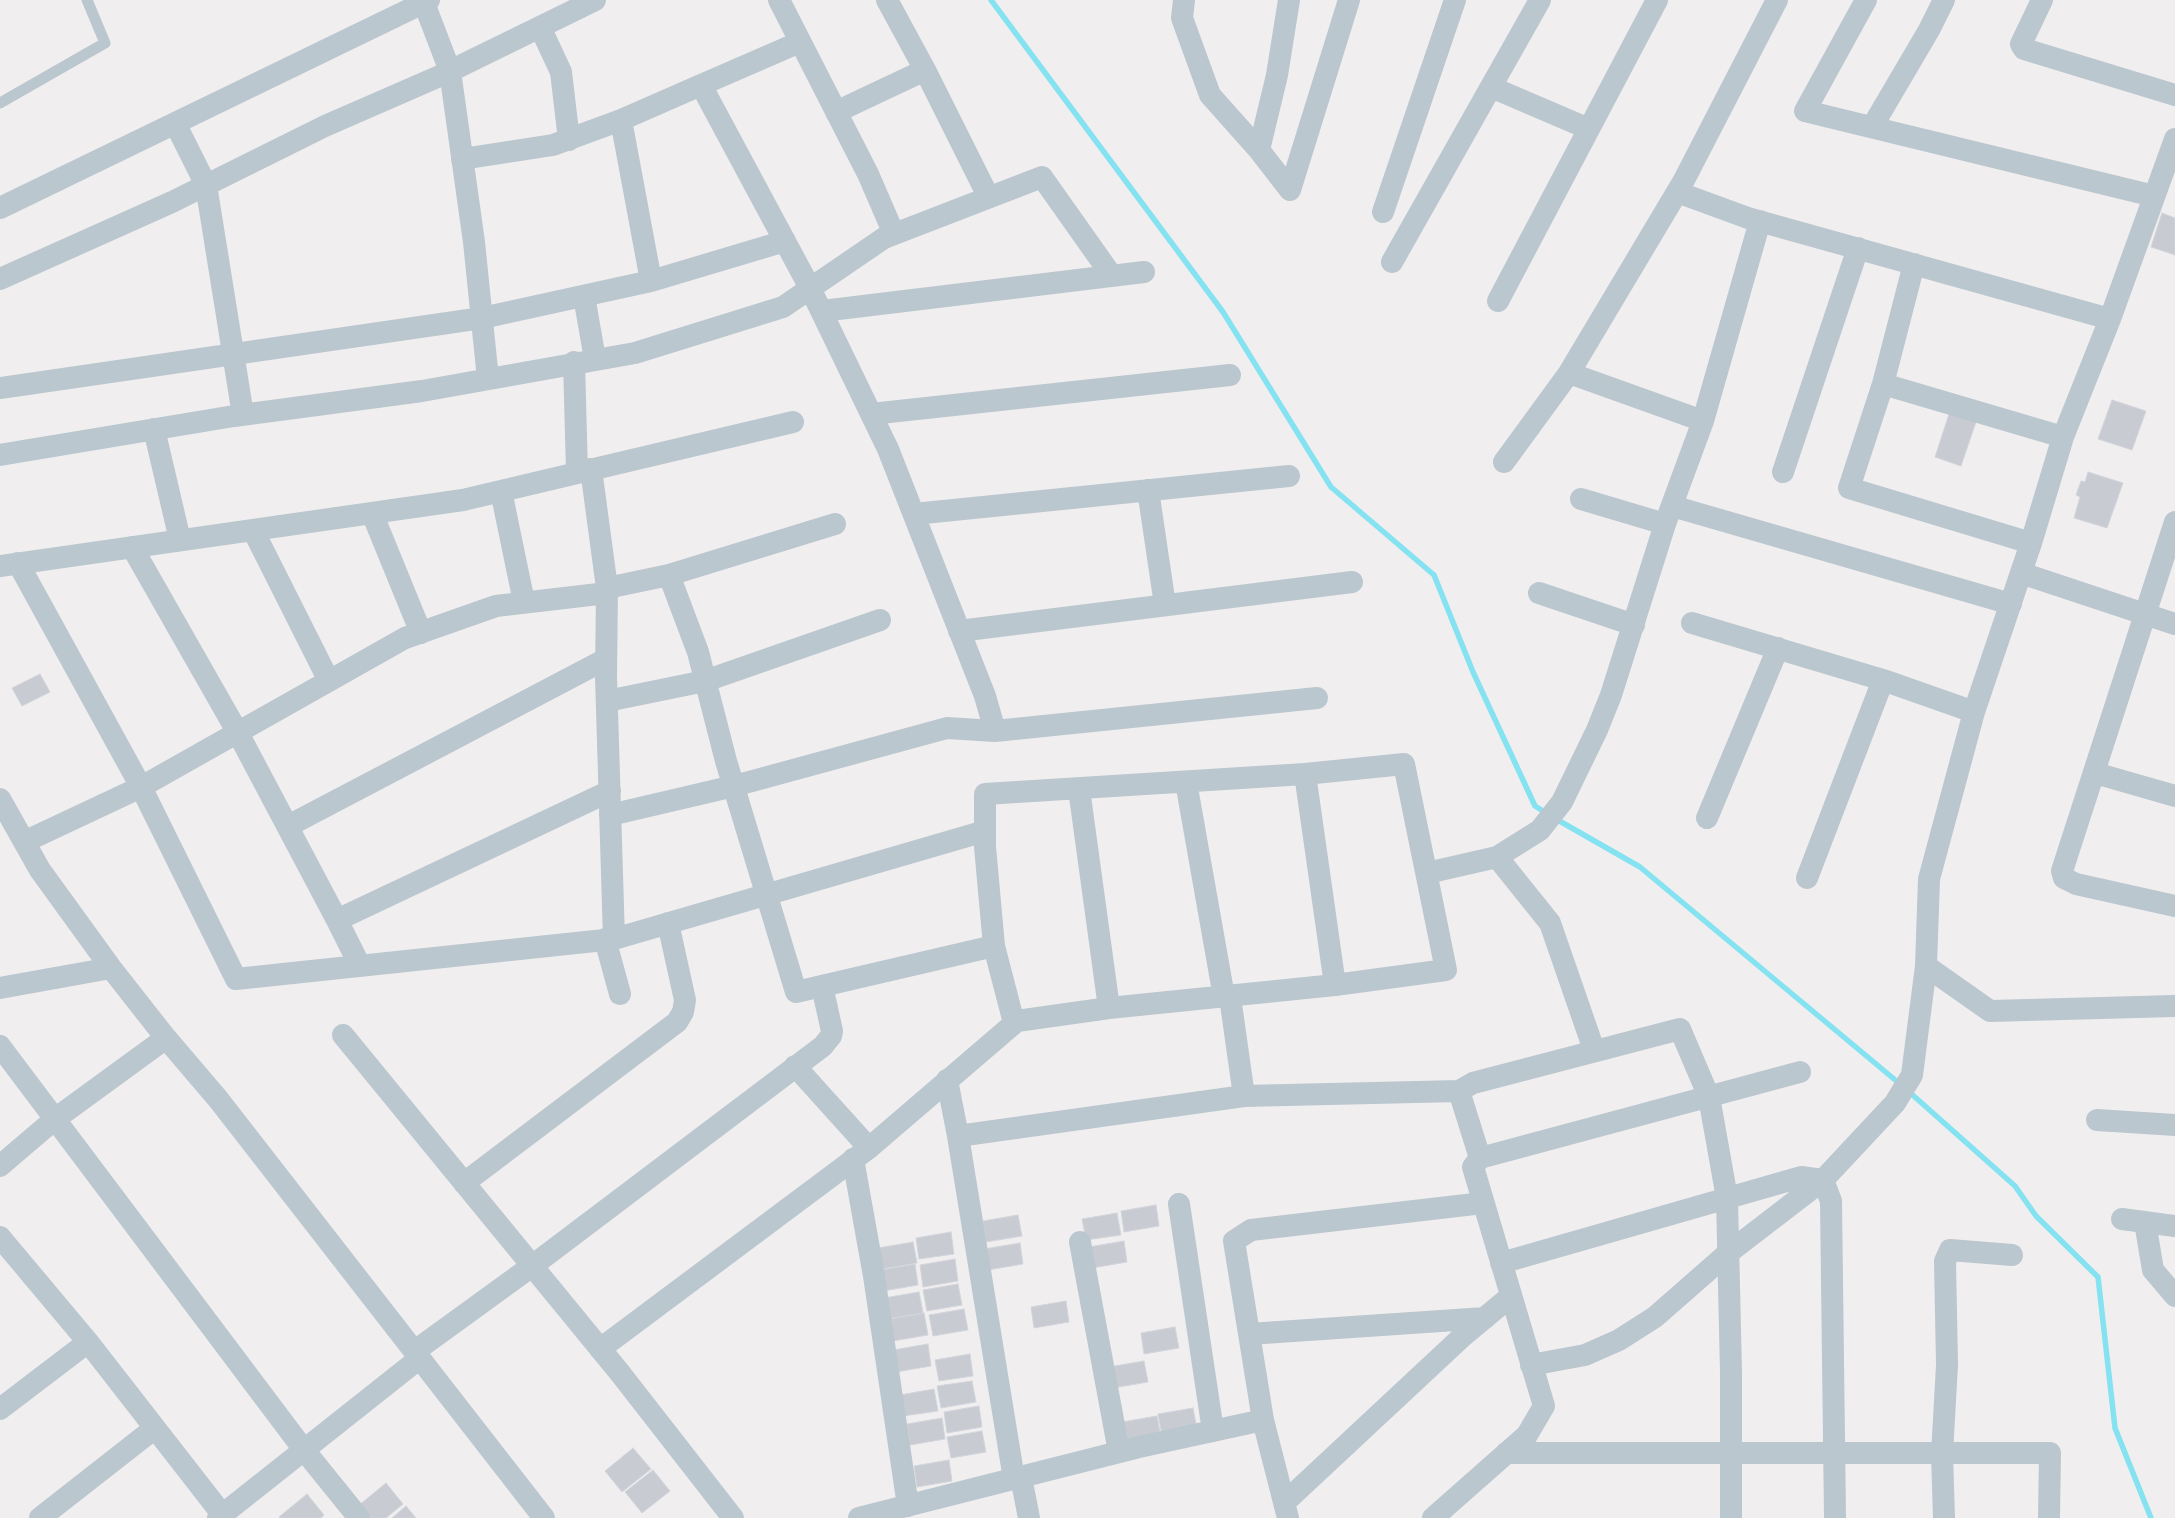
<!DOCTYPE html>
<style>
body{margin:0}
canvas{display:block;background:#f1eeef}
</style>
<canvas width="2175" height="1518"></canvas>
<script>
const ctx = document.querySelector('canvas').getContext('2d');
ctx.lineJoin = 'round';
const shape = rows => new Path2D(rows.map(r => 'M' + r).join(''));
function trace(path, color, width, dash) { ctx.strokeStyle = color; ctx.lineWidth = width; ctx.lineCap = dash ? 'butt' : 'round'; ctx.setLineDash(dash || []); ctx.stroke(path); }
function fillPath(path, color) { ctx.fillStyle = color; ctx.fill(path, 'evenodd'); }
trace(shape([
 [991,0,1223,312,1331,487,1434,575,1473,672,1535,806,1548,814],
 [1556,819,1640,867,1900,1084],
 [1907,1090,2015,1186,2036,1216,2098,1277,2115,1428,2151,1518]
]), '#84e2f1', 5.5);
const building = shape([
 [2162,213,2175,218,2175,255,2151,247,2162,213],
 [2112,400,2146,411,2132,450,2098,439,2112,400],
 [1952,405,1979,413,1961,466,1935,457,1952,405],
 [2088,472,2123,483,2107,528,2074,518,2080,497,2076,495,2081,481,2085,482,2088,472],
 [40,674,50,692,22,706,12,688,40,674],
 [1156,1205,1159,1226,1124,1232,1121,1211,1156,1205],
 [1117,1213,1121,1235,1086,1240,1082,1219,1117,1213],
 [1018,1215,1022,1236,986,1242,983,1221,1018,1215],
 [951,1232,954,1254,919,1259,916,1238,951,1232],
 [1124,1241,1127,1262,1092,1268,1089,1247,1124,1241],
 [913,1242,917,1263,882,1269,878,1248,913,1242],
 [1020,1243,1023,1264,988,1270,984,1249,1020,1243],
 [955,1259,958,1281,923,1287,920,1265,955,1259],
 [915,1264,918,1285,883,1291,880,1270,915,1264],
 [958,1284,962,1305,927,1311,923,1290,958,1284],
 [919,1292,923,1313,888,1319,884,1298,919,1292],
 [1066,1301,1069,1322,1034,1328,1031,1307,1066,1301],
 [964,1309,968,1330,933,1336,929,1315,964,1309],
 [924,1313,928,1335,893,1341,889,1319,924,1313],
 [1175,1327,1179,1348,1144,1354,1141,1333,1175,1327],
 [928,1344,931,1366,896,1372,893,1350,928,1344],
 [970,1354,973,1376,939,1381,935,1360,970,1354],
 [1144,1361,1148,1382,1113,1388,1109,1367,1144,1361],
 [972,1381,976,1402,941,1408,937,1386,972,1381],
 [934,1389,938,1411,903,1416,900,1395,934,1389],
 [979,1406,982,1427,947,1433,944,1412,979,1406],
 [1193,1408,1197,1429,1162,1435,1158,1414,1193,1408],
 [1157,1416,1161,1437,1125,1443,1122,1422,1157,1416],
 [942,1418,945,1439,910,1445,907,1424,942,1418],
 [982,1431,986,1452,951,1458,947,1437,982,1431],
 [633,1448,651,1469,622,1492,605,1471,633,1448],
 [949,1460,952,1481,917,1487,914,1466,949,1460],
 [653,1470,670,1491,642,1513,625,1492,653,1470],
 [386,1483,403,1504,386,1518,368,1518,358,1506,386,1483],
 [307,1494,324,1515,321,1518,280,1518,279,1517,307,1494],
 [406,1506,416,1518,392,1518,406,1506]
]);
fillPath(building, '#c8ccd2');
trace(building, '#d2d5db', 1);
trace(shape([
 [0,103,105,43,87,0]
]), '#bbc7cf', 11);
trace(shape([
 [779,0,868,174,894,234],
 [887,0,925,70,988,196],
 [1184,0,1182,18,1210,95,1259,150,1290,190,1349,0],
 [1866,0,1805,111,2154,196],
 [2042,0,2021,44,2024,49,2175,95],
 [424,3,450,71,474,242,488,379],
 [540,27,561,72,569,140],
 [800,42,701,85,810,288,888,449,985,696,995,731],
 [1491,87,1589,129],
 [836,112,925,70],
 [175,123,206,185,243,415],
 [1872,127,1929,30,1944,0],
 [2175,139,2110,319,2063,437,2031,543,1974,712,1929,879,1926,966,1990,1011,2175,1006],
 [1259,150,1277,75,1289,0],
 [462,159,553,145,621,120],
 [1677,192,1748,218,2110,319],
 [0,208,429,0],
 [1383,212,1455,0],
 [1392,262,1540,0],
 [1914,264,1883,384,1849,488,2031,543],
 [0,279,172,202,325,126,442,75,595,0],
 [651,281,785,241],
 [584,296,595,359],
 [1498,301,1657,0],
 [822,311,1144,272],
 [574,362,577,473],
 [1569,373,1703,421],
 [1883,384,2063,437],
 [0,388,482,318,651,281,621,120,701,85],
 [871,414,1230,375],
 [154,429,180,540],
 [0,455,234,416,422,391,635,353,783,307,884,238,1042,177,1112,276],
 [1504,462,1569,373,1683,182,1777,0],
 [1783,472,1858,248],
 [1148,490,1165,605],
 [501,491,524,602],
 [1581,499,1665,524],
 [1672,506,2011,604],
 [372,513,421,633],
 [914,514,1289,476],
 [2175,522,2062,871,2064,878,2076,884,2175,906],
 [253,530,329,681],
 [132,547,238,733,337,920,610,791],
 [18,563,141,787,236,979,614,939,606,677,607,588,591,469],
 [0,566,463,500,793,422],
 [2021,573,2175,624],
 [669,575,698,652,726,761,796,992,994,946,985,847,985,794,1305,774,1404,764,1446,970,1335,985],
 [607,588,669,575,835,524],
 [1539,593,1634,625],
 [1692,623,1883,680,1974,712],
 [959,631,1352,582],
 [607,701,705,681,880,620],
 [2095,773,2175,796],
 [1186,782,1224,997],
 [1079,789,1109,1008],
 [0,799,40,870,111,968,166,1038,218,1099,544,1518],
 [610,815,734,786,947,728,995,731,1317,698],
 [1707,818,1778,648],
 [288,826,606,659],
 [24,842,141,787,405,638,496,606,607,593],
 [1497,857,1550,923,1594,1050],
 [1427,873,1497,857,1540,830,1562,802,1597,730,1611,695,1665,524,1703,421,1760,221],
 [1807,878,1883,680],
 [337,920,360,966],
 [605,939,620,994],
 [614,939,985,831],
 [994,946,1014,1023],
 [0,988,111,968],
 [343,1035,620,1373,733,1518],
 [0,1046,304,1450,359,1518],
 [795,1066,869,1148],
 [947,1080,958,1136,1014,1479],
 [1459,1091,1480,1158],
 [1244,1096,1459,1091,1473,1083,1680,1029,1709,1097,1727,1198,1731,1373,1731,1518],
 [2097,1120,2175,1125],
 [958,1136,1244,1096,1230,997],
 [853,1159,874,1276,908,1506],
 [0,1166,55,1119,166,1038],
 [464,1183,677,1022,683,1012,685,1000,668,923],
 [1179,1204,1213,1431],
 [2122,1219,2175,1226],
 [2145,1222,2153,1270,2175,1296],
 [0,1237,88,1342,0,1409],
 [1080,1242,1119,1452],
 [1501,1263,1801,1177,1823,1180,1831,1201,1835,1518],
 [1249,1334,1485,1318],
 [88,1342,225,1518],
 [600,1349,869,1148,1017,1021,1109,1008,1335,985,1305,774],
 [415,1351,532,1266,823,1046,831,1036,832,1031,822,986],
 [1531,1365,1585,1355,1619,1340,1655,1317,1728,1253,1823,1180,1895,1103,1912,1075,1926,966],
 [1506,1453,2050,1453,2049,1518],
 [1021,1477,1029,1518],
 [1284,1503,1463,1336,1511,1296],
 [40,1518,155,1428],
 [218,1518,420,1358],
 [859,1518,1139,1447,1263,1420],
 [1288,1518,1263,1420,1234,1241,1251,1230,1483,1203],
 [1433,1518,1527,1435,1544,1406,1473,1167,1480,1158,1800,1072],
 [1944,1518,1942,1454,1947,1365,1945,1261,1950,1250,2012,1255]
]), '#bbc7cf', 22);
</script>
